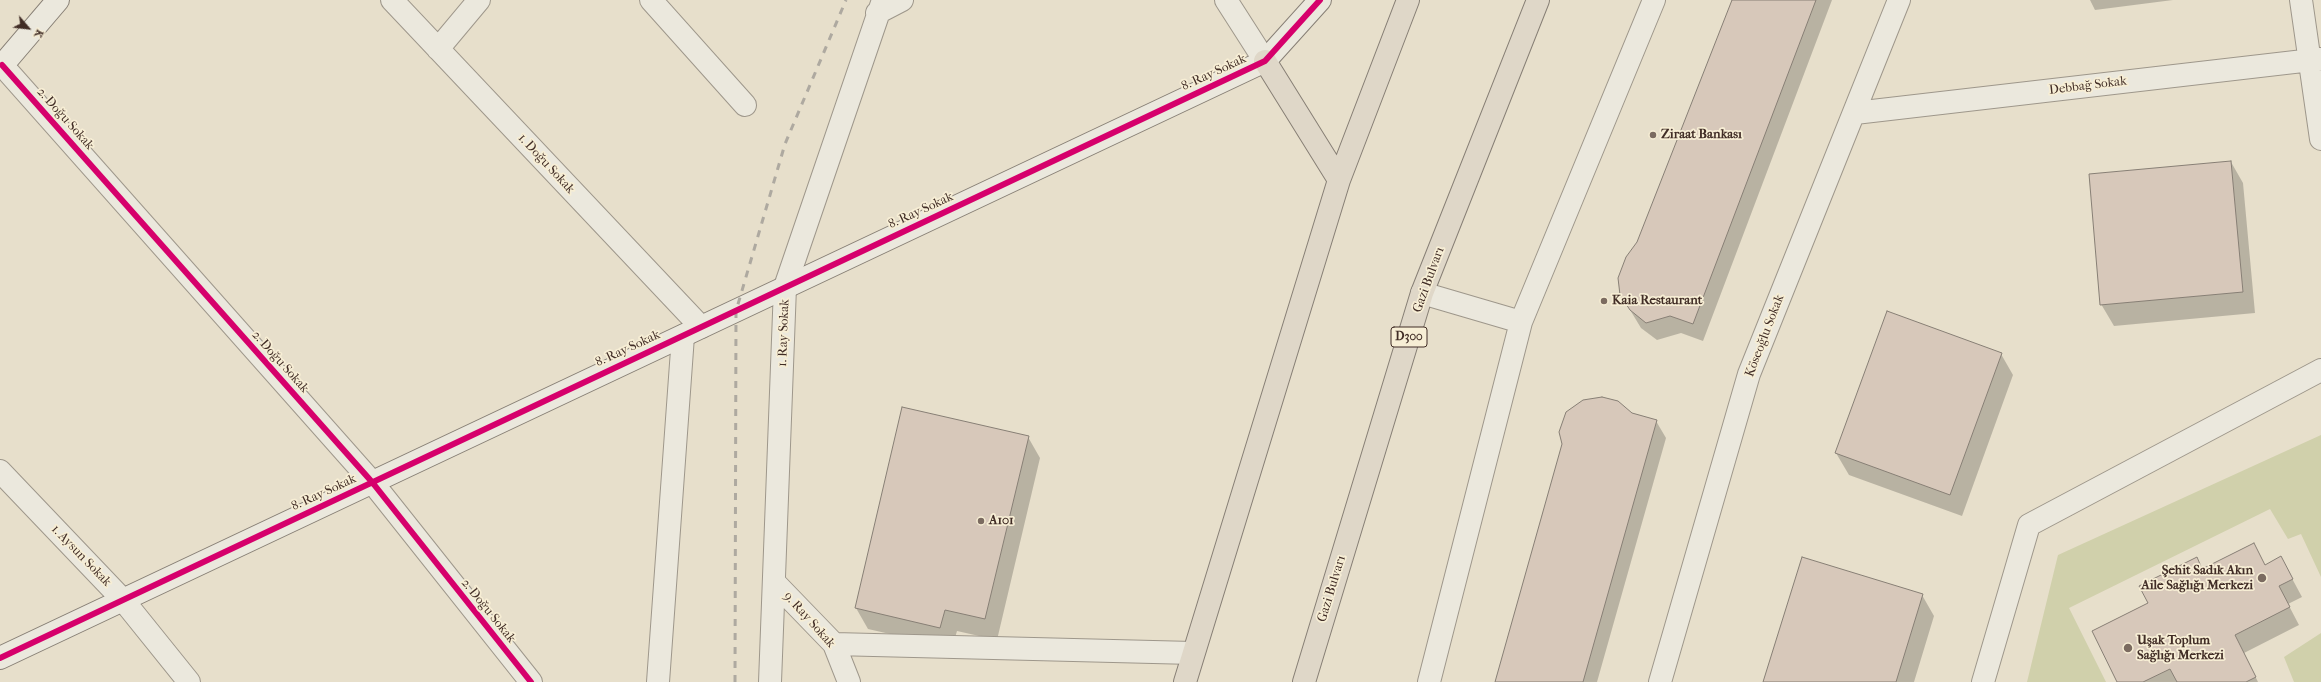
<!DOCTYPE html>
<meta charset="utf-8">
<style>
body{margin:0}
#map{position:relative;width:2321px;height:682px;overflow:hidden;background:#e7dfcb;font-family:"IM FELL French Canon",serif}
canvas{display:block}
.north{position:absolute;left:8px;top:8px;width:40px;height:40px;-webkit-text-stroke:3px #f7eed5;paint-order:stroke;rotate:118deg;font-size:11px;font-weight:700;line-height:16px;text-align:center;color:#412d26}
.north::after{content:'';display:block;margin:auto;width:14px;height:18px;background:#412d26;clip-path:polygon(50% 0,100% 100%,50% 72%,0 100%)}
</style>
<div id="map">
<canvas width="2321" height="682"></canvas>
<div class="north">K</div>
</div>
<script>
const ctx = document.querySelector('canvas').getContext('2d');
ctx.lineJoin = 'round';
function fillPath(path, color) { ctx.fillStyle = color; ctx.fill(path, 'evenodd'); }
const shape = rows => new Path2D(rows.map(r => 'M' + r).join(''));
function trace(path, color, width, dash) { ctx.strokeStyle = color; ctx.lineWidth = width; ctx.lineCap = dash ? 'butt' : 'round'; ctx.setLineDash(dash || []); ctx.stroke(path); }
function write(font, color, halo, rows, align = 'center') {
  ctx.font = font + ' "IM FELL French Canon",serif'; ctx.lineWidth = 3.5; ctx.setLineDash([]); ctx.textBaseline = 'middle'; ctx.strokeStyle = halo; ctx.fillStyle = color; for (const [text, x, y, turn = 0] of rows) {
    ctx.save(); ctx.translate(x, y); ctx.rotate((+turn || 0) * Math.PI / 180); ctx.textAlign = isNaN(turn) ? turn : align; if (halo) ctx.strokeText(text, 0, 0); ctx.fillText(text, 0, 0); ctx.restore();
  }
}
fillPath(shape([
 [2321,435,2321,577,2301,534,2288,539,2270,509,2069,608,2106,682,2027,682,2058,555],
 [2321,633,2321,682,2294,682,2284,657]
]), '#d0d0ab');
fillPath(shape([
 [1733,0,1832,0,1703,341,1681,333,1657,340,1641,328,1621,295,1638,243],
 [2090,0,2173,0,2095,10],
 [2231,162,2243,183,2255,313,2114,326,2101,304],
 [2001,354,2013,375,1962,516,1849,475,1836,453],
 [1631,414,1656,421,1666,438,1597,682,1497,682],
 [1028,437,1040,458,997,640,957,631,952,648,868,629,856,608],
 [2253,544,2265,566,2281,558,2302,597,2288,604,2299,625,2244,653,2258,682,2118,682,2149,603,2196,558,2203,570],
 [1922,595,1934,616,1914,682,1764,682]
]), '#0003');
const building = shape([
 [1732,0,1816,0,1693,324,1670,316,1646,323,1630,310,1620,295,1618,278,1626,257,1637,242,1732,0],
 [2231,161,2243,292,2100,305,2089,174,2231,161],
 [1887,311,2002,353,1950,495,1835,453,1887,311],
 [1602,397,1618,401,1632,413,1657,420,1583,682,1495,682,1562,444,1559,432,1566,412,1583,400,1602,397],
 [902,407,1029,436,985,619,945,610,940,628,855,608,902,407],
 [2254,543,2265,565,2281,556,2293,579,2279,586,2290,607,2235,635,2256,677,2246,682,2177,682,2170,669,2143,682,2117,682,2092,631,2148,603,2139,586,2197,557,2202,569,2254,543],
 [1802,557,1923,594,1896,682,1763,682,1802,557]
]);
fillPath(building, '#d7c8ba');
trace(building, '#877f75', 1);
const street = shape([
 [392,0,701,327],
 [651,0,745,105],
 [1226,0,1265,61],
 [2301,0,2321,139],
 [877,13,902,0],
 [438,49,479,0],
 [2,65,372,482,531,682],
 [1855,113,2321,59],
 [1422,293,1521,322],
 [0,471,123,600,189,682],
 [775,583,834,644,849,682],
 [834,644,1193,653],
 [658,682,683,336],
 [770,682,785,287,883,0],
 [1429,682,1521,322,1654,0],
 [1660,682,1749,374,1899,0],
 [1983,682,2029,525,2321,370]
]);
const secondary = shape([
 [0,68,58,0],
 [0,658,1265,61,1320,0]
]);
const highway = shape([
 [1265,61,1339,180],
 [1185,682,1339,180,1408,0],
 [1304,682,1422,293,1538,0]
]);
trace(street, '#9e978b', 24);
trace(secondary, '#877f75', 24);
trace(highway, '#877f75', 24);
trace(street, '#ebe8dd', 22);
trace(secondary, '#ebe8dd', 22);
trace(highway, '#dfd7c8', 22);
trace(shape([
 [735,682,736,311,785,144,846,0]
]), '#aea9a0', 3, [7, 7]);
trace(shape([
 [2,65,372,482,531,682],
 [0,658,1265,61,1320,0]
]), '#d6006c', 6);
for (const [x, y, r, color] of [
 [1653,135,4,"#7b6b60"],
 [1604,301,4,"#7b6b60"],
 [981,521,4,"#7b6b60"],
 [2262,578,5,"#7b6b60"],
 [2128,648,5,"#7b6b60"]
]) { const dot = new Path2D(); dot.arc(x, y, r, 0, 2 * Math.PI); ctx.fillStyle = color; ctx.fill(dot); trace(dot, '#f7eed5', 1.5); }
for (const [x, y, w] of [
 [1409,337,36]
]) { const box = new Path2D(); box.roundRect(x - w / 2, y - 10, w, 20, 3); ctx.fillStyle = '#f7eed5'; ctx.fill(box); trace(box, '#412d26', 1); }
write('bold 12px', '#412d26', null, [
 ["D300",1409,337]
]);
write('13px', '#412d26', '#f7eed5', [
 ["8. Ray Sokak",1214,73,-25],
 ["Debbağ Sokak",2088,86,-7],
 ["2. Doğu Sokak",65,119,48],
 ["1. Doğu Sokak",546,164,47],
 ["8. Ray Sokak",921,211,-25],
 ["Gazi Bulvarı",1429,280,-70],
 ["1. Ray Sokak",784,333,-88],
 ["Köseoğlu Sokak",1765,336,-69],
 ["8. Ray Sokak",628,349,-25],
 ["2. Doğu Sokak",280,362,48],
 ["8. Ray Sokak",324,493,-25],
 ["1. Aysun Sokak",81,556,46],
 ["Gazi Bulvarı",1332,589,-73],
 ["2. Doğu Sokak",488,611,51],
 ["9. Ray Sokak",809,620,48]
]);
write('bold 13px', '#412d26', '#f7eed5', [
 ["Ziraat Bankası",1661,135],
 ["Kaia Restaurant",1612,301],
 ["A101",989,521],
 ["Şehit Sadık Akın",2253,571,"right"],
 ["Aile Sağlığı Merkezi",2253,586,"right"],
 ["Uşak Toplum",2137,641],
 ["Sağlığı Merkezi",2137,656]
], 'left');
</script>
